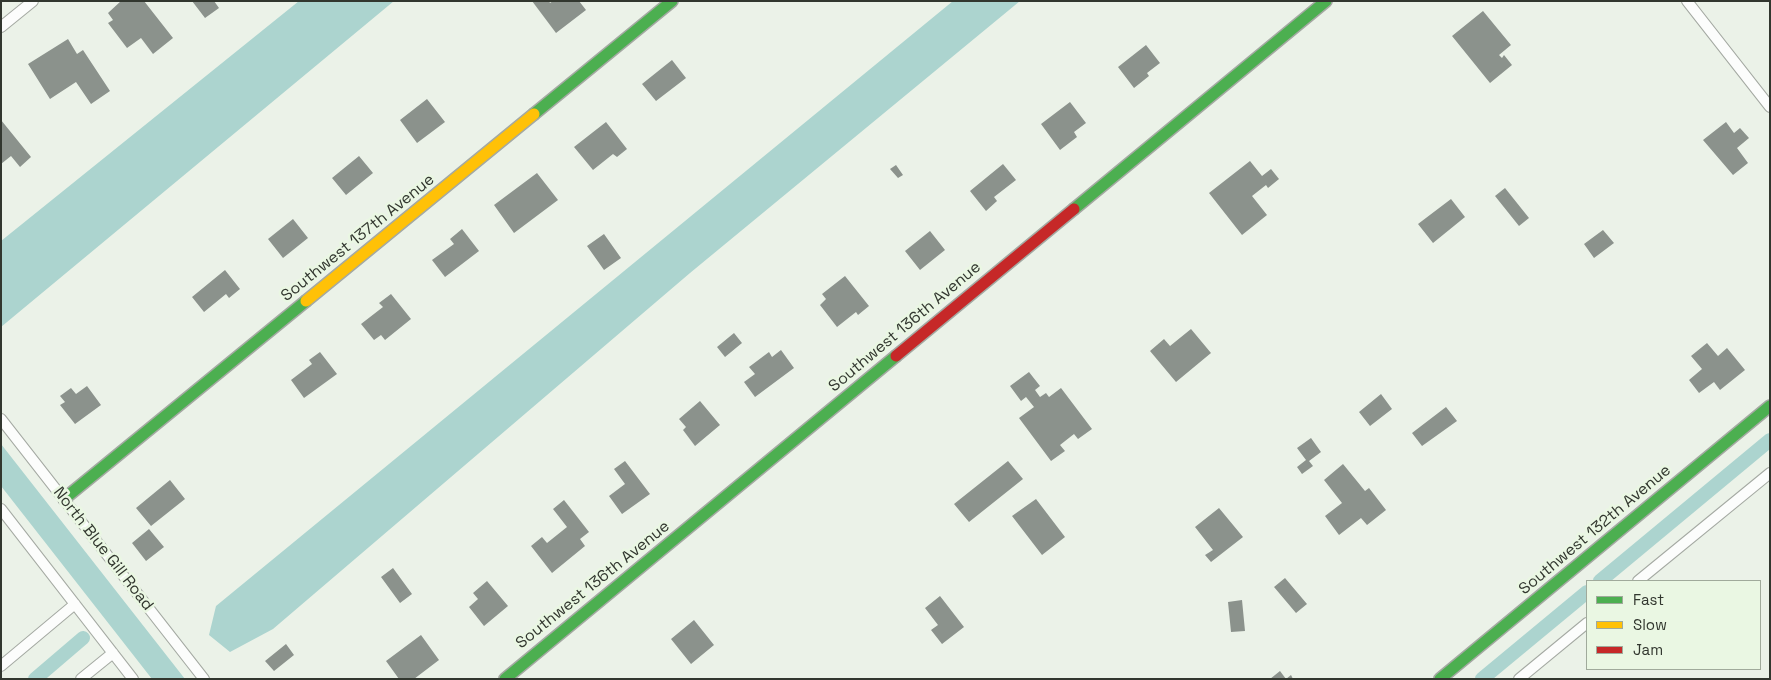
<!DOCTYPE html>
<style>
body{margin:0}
#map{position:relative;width:1771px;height:680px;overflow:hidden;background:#ebf2e8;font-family:"Space Grotesk",sans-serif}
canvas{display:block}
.frame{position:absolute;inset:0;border:2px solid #32372f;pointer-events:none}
.legend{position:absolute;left:1586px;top:580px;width:175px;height:90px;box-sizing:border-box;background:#eaf7e3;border:1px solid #a0aa9b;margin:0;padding:6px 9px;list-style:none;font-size:15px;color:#32372f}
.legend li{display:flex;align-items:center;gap:10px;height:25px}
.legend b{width:25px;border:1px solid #a0aa9b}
</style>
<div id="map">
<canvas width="1771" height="680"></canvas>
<div class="frame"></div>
<ul class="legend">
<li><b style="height:6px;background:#4caf50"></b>Fast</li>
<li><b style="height:6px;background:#ffc107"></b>Slow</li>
<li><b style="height:6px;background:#c62828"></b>Jam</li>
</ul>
</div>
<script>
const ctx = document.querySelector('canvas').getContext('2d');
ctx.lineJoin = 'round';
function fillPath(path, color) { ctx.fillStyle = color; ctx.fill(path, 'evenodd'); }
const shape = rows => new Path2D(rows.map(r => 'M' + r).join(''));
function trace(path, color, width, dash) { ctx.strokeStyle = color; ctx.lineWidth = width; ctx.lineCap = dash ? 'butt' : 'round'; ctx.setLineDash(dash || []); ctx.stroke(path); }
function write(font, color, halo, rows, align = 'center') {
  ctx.font = font + ' "Space Grotesk",sans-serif'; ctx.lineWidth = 5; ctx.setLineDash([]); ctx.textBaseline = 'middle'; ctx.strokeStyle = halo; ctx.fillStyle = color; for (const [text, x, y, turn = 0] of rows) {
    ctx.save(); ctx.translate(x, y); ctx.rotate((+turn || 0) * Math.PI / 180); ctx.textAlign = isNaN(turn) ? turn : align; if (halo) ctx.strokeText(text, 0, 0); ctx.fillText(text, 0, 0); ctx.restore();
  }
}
fillPath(shape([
 [299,1,394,1,1,327,1,241],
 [953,1,1020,1,690,273,273,629,230,652,209,635,216,606],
 [1,444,185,679,152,679,1,486]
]), '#acd4cf');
trace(shape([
 [1600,581,1770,440],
 [35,679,83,638],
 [1482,679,1587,592]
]), '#acd4cf', 14);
fillPath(shape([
 [121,1,144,1,173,38,153,54,141,38,127,48,108,23,113,20,108,13],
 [192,1,214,1,219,8,205,18],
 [532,1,549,1,550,3,553,1,579,1,586,10,556,33],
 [1483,11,1511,45,1499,55,1502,58,1504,55,1512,65,1490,83,1452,36],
 [68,39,77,54,83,50,110,91,91,104,76,82,50,99,28,64],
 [1146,45,1160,63,1147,73,1149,76,1134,88,1118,67],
 [672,60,686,78,656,101,642,84],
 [427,99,445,122,417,143,400,120],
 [1070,102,1086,123,1074,132,1077,137,1060,150,1041,124],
 [1,120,31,157,20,167,11,156,1,164],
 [606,122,627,149,617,157,613,154,593,170,574,147],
 [1726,122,1734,133,1740,128,1749,138,1737,148,1748,163,1733,175,1703,140],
 [359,156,373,173,346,195,332,178],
 [1250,161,1262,176,1271,169,1279,179,1268,188,1266,185,1252,196,1267,215,1242,235,1209,193],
 [1003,164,1016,180,994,197,997,201,986,211,970,191],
 [896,165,903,175,898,178,890,169],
 [537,173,558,200,514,233,494,205],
 [1505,188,1529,218,1519,226,1495,196],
 [1451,199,1465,217,1433,243,1418,224],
 [293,219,308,238,283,258,268,239],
 [462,229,479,251,445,277,432,260,454,244,450,239],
 [1603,230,1614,243,1594,258,1584,244],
 [930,231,945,250,920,270,905,251],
 [604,234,621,258,604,270,587,246],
 [225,270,240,289,229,298,226,294,204,312,192,297],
 [845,276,869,306,858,315,856,312,837,327,820,305,826,299,822,294],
 [391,294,411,319,385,340,381,335,374,340,361,324,383,307,379,303],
 [1191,329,1211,353,1176,382,1150,351,1164,339,1170,346],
 [734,333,742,343,725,357,717,347],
 [1707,343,1718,356,1727,348,1745,370,1720,390,1714,382,1699,393,1689,380,1702,369,1691,356],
 [781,350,794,368,755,397,744,382,755,374,749,367,769,352,772,357],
 [320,352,337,374,304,398,291,380,312,364,309,360],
 [1029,372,1040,386,1035,390,1040,397,1046,393,1049,397,1061,388,1092,429,1078,439,1074,434,1060,445,1065,451,1051,461,1019,418,1034,407,1026,397,1021,401,1010,386],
 [87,386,101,405,75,424,60,405,65,402,60,396,71,388,76,394],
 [1381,394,1392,409,1370,426,1359,412],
 [700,401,720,425,695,446,683,430,686,427,679,419],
 [1446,407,1457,421,1422,446,1412,433],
 [1311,438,1321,452,1309,461,1313,466,1302,474,1297,467,1306,460,1297,448],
 [625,461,650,494,622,514,609,496,625,484,614,469],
 [1008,461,1023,479,969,522,954,504],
 [1343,464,1365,491,1369,488,1386,510,1367,525,1361,518,1339,535,1325,516,1342,503,1324,480],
 [170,480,185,499,151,526,136,508],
 [1036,499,1065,537,1042,555,1012,516],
 [564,500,589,532,580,539,585,546,552,573,531,546,542,537,547,543,567,527,553,509],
 [1219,508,1243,537,1211,562,1205,555,1213,550,1195,527],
 [149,529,164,547,146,561,132,543],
 [393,568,412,594,400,603,381,577],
 [1285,578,1307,604,1296,613,1274,587],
 [487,581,508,606,484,626,469,607,478,599,473,593],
 [940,596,964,627,942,644,931,630,938,625,925,608],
 [1242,600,1245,631,1231,632,1228,602],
 [694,620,714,645,691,664,671,639],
 [421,635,439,660,414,679,399,679,386,661],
 [286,644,294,655,274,671,265,661],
 [1280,671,1286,679,1291,675,1293,679,1270,679]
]), '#8b928c');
const street = shape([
 [1687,1,1770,107],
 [1,27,33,1],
 [1,419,204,679],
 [1,509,133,679],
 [1638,581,1770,473],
 [1,666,75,604],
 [81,679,113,653],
 [1519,679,1587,623]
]);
const fast = shape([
 [534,114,672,1],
 [1074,209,1326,1],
 [64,499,306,301],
 [505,679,896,356],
 [1440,679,1770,406]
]);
const slow = shape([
 [306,301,534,114]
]);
const jam = shape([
 [896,356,1074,209]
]);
trace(street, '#a4a9a2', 12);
trace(fast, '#a4a9a2', 14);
trace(slow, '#a4a9a2', 14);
trace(jam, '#a4a9a2', 14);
trace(street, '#fcfdfc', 10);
trace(fast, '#4caf50', 11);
trace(slow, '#ffc107', 11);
trace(jam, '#c62828', 11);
write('16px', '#32372f', '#eaf7e3', [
 ["Southwest 137th Avenue",358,238,-39],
 ["Southwest 136th Avenue",905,327,-40],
 ["Southwest 132th Avenue",1595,530,-40],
 ["North Blue Gill Road",103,549,52],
 ["Southwest 136th Avenue",593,585,-39]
]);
</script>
